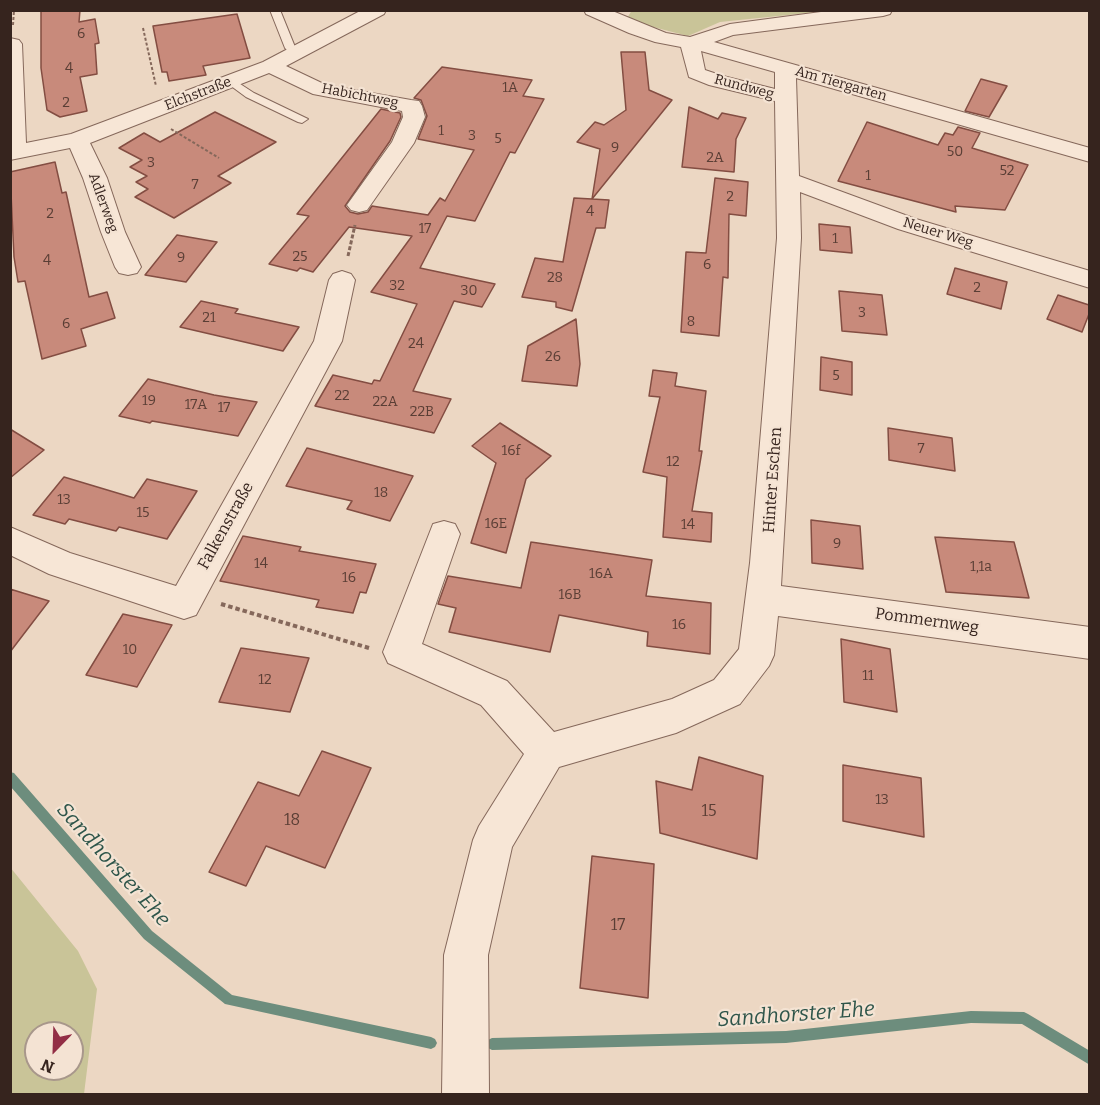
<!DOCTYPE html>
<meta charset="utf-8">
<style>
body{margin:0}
#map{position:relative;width:1100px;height:1105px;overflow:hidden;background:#ecd7c3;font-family:Bitter,serif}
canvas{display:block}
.frame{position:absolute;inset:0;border:12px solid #36241e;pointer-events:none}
.north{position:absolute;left:24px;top:1021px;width:60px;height:60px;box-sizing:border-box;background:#f4e3d3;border:2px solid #a8978b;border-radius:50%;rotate:203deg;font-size:16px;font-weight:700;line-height:24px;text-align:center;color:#36241e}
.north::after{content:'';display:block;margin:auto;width:21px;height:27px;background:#922e45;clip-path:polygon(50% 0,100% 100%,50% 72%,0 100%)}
</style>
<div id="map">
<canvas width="1100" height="1105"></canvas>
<div class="frame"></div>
<div class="north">N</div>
</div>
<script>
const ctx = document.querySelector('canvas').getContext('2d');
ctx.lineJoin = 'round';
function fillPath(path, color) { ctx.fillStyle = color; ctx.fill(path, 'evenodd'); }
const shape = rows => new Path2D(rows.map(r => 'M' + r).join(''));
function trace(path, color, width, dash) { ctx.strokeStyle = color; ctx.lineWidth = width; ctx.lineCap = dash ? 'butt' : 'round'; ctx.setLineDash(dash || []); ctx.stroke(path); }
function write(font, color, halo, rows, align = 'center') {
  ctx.font = font + ' Bitter,serif'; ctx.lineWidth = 4.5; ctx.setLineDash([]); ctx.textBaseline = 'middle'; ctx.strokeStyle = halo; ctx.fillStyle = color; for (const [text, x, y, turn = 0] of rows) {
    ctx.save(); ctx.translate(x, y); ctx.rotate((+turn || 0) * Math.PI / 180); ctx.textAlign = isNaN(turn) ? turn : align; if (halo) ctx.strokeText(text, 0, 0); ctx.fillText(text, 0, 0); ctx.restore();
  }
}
fillPath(shape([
 [632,10,827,11,720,22,688,36,626,20],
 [10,867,78,951,97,989,84,1094,11,1094],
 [36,1033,72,1033,72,1069,36,1069]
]), '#c9c498');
fillPath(shape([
 [10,772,14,773,152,931,232,995,431,1037,435,1039,437,1043,435,1047,431,1049,225,1004,144,939,10,786,10,772],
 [971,1011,1024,1012,1028,1014,1090,1051,1090,1065,1022,1024,971,1023,786,1043,492,1050,488,1048,486,1044,488,1040,492,1038,786,1031,971,1011]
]), '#6d8d7d');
const building = shape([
 [41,10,80,10,79,22,95,19,99,43,95,44,97,74,80,77,87,111,60,117,47,110,41,68,41,10],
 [237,14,250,58,203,66,206,75,169,81,167,72,162,72,153,26,237,14],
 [621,52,645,52,649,90,672,100,592,199,609,200,605,228,596,228,572,311,556,307,556,302,522,297,535,258,563,262,574,198,592,199,600,149,577,142,595,122,604,125,626,110,621,52],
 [442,67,532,80,523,96,544,99,515,153,510,152,475,221,447,216,420,268,495,284,482,307,454,301,413,391,451,399,434,433,315,406,333,375,372,384,374,380,380,381,417,304,371,292,412,236,349,227,313,272,300,268,297,271,269,264,309,216,297,214,381,109,400,113,401,117,390,141,345,206,350,212,358,214,368,212,372,206,428,215,440,198,445,201,474,150,418,139,427,116,421,100,414,98,442,67],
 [981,79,1007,86,989,117,965,111,981,79],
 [689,107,718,119,722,113,746,118,736,139,734,172,682,167,689,107],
 [215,112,276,142,218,176,231,183,174,218,135,197,148,189,136,182,147,176,130,167,142,160,119,148,144,133,160,142,215,112],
 [867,122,938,145,945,133,953,135,958,127,980,133,972,148,1028,165,1005,210,955,206,956,212,838,181,867,122],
 [55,162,62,193,66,192,89,297,107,292,115,318,81,329,86,346,42,359,25,281,18,282,14,257,10,172,55,162],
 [715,178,748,182,746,216,729,214,728,278,723,277,719,336,681,332,686,252,706,253,715,178],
 [819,224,850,227,852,253,820,250,819,224],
 [177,235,217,242,186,282,145,275,177,235],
 [955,268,1007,282,1001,309,947,294,955,268],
 [839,291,882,295,887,335,842,331,839,291],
 [1058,295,1089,305,1089,314,1082,332,1047,319,1058,295],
 [201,301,238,309,235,313,299,327,283,351,180,327,201,301],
 [576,319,580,364,577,386,522,381,528,346,576,319],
 [821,357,852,362,852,395,820,390,821,357],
 [653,370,677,373,675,386,706,391,699,451,702,451,692,511,712,513,711,542,663,537,667,477,643,472,660,397,649,396,653,370],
 [148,379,214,395,257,402,238,436,152,421,150,423,119,416,148,379],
 [500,423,551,456,526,479,506,553,471,543,496,463,472,446,500,423],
 [888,428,952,438,955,471,889,460,888,428],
 [10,429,44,450,10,478,10,429],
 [307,448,413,476,390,521,347,509,352,501,286,486,307,448],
 [64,477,134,498,147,479,197,491,167,539,119,527,116,531,69,519,65,524,33,515,64,477],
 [811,520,860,526,863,569,812,563,811,520],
 [243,536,301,547,299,551,376,564,366,593,360,592,353,613,316,607,319,600,220,581,243,536],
 [935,537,1014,542,1029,598,946,592,935,537],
 [531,542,652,560,646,596,711,603,710,654,647,646,648,632,559,615,550,652,449,632,456,608,438,604,448,576,521,588,531,542],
 [10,589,49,601,10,652,10,589],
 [123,614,172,625,137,687,86,675,123,614],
 [841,639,890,649,897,712,844,702,841,639],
 [241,648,309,658,290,712,219,702,241,648],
 [322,751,371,768,325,868,266,846,246,886,209,872,258,782,299,796,322,751],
 [699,757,763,776,757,859,660,833,656,781,692,790,699,757],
 [843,765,921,778,924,837,843,821,843,765],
 [592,856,654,864,648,998,580,988,592,856]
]);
fillPath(building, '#c88a7b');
trace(building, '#834d42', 1.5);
const lane = shape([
 [270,10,280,10,295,47,301,53,300,55,292,55,285,48,270,10],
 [231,78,254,93,308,119,302,123,298,122,246,97,227,83,225,81,231,78]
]);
const street = shape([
 [362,10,386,10,384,14,286,66,326,85,411,100,419,101,422,106,425,117,414,143,367,210,359,212,351,210,347,205,392,142,403,117,402,111,313,94,269,73,90,143,107,178,125,232,141,267,137,273,128,275,119,273,115,267,101,232,83,178,70,148,10,160,10,38,19,40,22,44,26,143,71,134,263,62,362,10],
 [584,10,610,10,666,33,690,37,730,24,836,10,892,10,890,14,883,16,733,35,714,42,1090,148,1090,162,796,78,799,176,916,219,1090,271,1090,288,898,229,800,192,801,238,781,586,1090,627,1090,659,778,616,774,655,769,666,740,704,676,733,559,767,512,847,488,955,489,1094,442,1094,444,955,473,840,479,826,524,754,481,705,388,663,383,652,433,524,444,521,455,524,460,534,422,644,507,681,554,732,672,699,714,680,739,649,750,563,777,238,775,101,709,85,689,77,681,47,655,42,629,33,586,14,584,10],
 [701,51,775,72,775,89,723,76,705,70,701,51],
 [342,271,351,274,355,280,342,341,196,615,184,619,49,574,10,555,10,527,70,553,176,586,314,341,329,280,333,274,342,271]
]);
trace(lane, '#85685b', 2);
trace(street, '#85685b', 2);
trace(shape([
 [13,25,14,10],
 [143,28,156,86],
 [171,129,219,158]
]), '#85685b', 2, [3, 2]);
trace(shape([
 [348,256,355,225]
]), '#85685b', 3, [4, 2]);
trace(shape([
 [221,604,369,648]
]), '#85685b', 4, [4.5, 3]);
fillPath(lane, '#f7e6d6');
fillPath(street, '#f7e6d6');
write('14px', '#5a3e35', null, [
 ["6",81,34],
 ["4",69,69],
 ["1A",510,88],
 ["2",66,103],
 ["1",441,131],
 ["3",472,136],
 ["5",498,139],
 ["9",615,148],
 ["50",955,152],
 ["2A",715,158],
 ["3",151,163],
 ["52",1007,171],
 ["1",868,176],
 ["7",195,185],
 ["2",730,197],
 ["4",590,212],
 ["2",50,214],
 ["17",425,229],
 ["1",835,239],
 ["25",300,257],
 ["9",181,258],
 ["4",47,261],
 ["6",707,265],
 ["28",555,278],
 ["32",397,286],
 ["2",977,288],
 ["30",469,291],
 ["3",862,313],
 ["21",209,318],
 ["8",691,322],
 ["6",66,324],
 ["24",416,344],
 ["26",553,357],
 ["5",836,376],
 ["22",342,396],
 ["19",149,401],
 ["22A",385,402],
 ["17A",196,405],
 ["17",224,408],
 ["22B",422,412],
 ["7",921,449],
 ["16f",511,451],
 ["12",673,462],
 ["18",381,493],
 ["13",64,500],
 ["15",143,513],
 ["16E",496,524],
 ["14",688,525],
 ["9",837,544],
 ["14",261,564],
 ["1,1a",981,567],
 ["16A",601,574],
 ["16",349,578],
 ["16B",570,595],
 ["16",679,625],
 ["10",130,650],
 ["11",868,676],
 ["12",265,680],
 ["13",882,800]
]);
write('14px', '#36241e', '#f4e3d3', [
 ["Am Tiergarten",841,84,16],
 ["Rundweg",744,87,15],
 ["Elchstraße",198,94,-21],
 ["Habichtweg",360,96,11],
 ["Adlerweg",103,203,70],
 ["Neuer Weg",938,233,17]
]);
write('16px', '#36241e', '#f4e3d3', [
 ["Hinter Eschen",773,480,-86],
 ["Falkenstraße",226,526,-61],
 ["Pommernweg",927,621,8]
]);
write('16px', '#5a3e35', null, [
 ["15",709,812],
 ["18",292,821],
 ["17",618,926]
]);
write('italic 21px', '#2e554a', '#f4e3d3', [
 ["Sandhorster Ehe",113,865,48],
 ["Sandhorster Ehe",796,1015,-4]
]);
</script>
